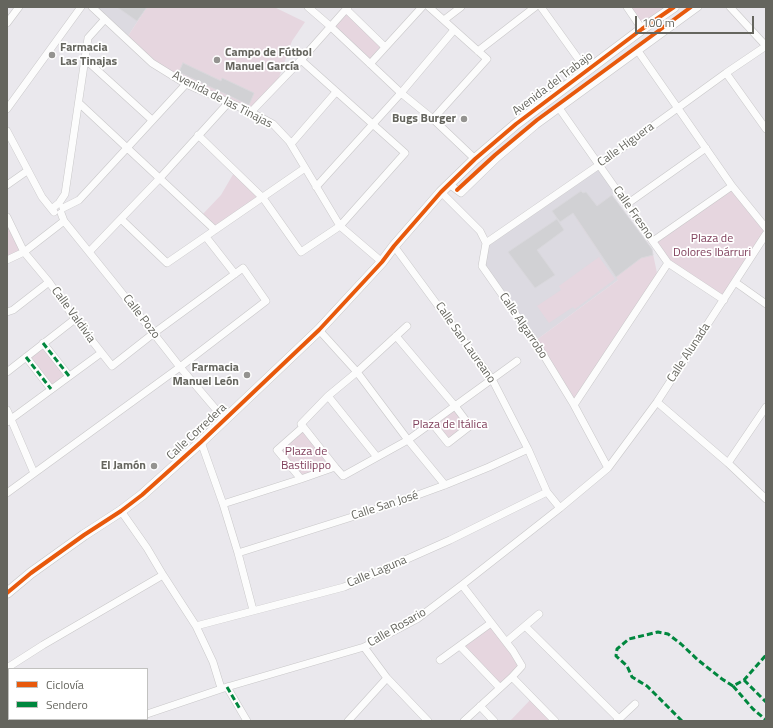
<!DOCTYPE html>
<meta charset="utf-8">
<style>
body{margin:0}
#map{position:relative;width:773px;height:728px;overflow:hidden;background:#eae8ed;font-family:"Titillium Web",sans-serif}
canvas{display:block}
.frame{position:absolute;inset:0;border:8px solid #65655e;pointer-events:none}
.legend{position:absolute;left:8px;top:668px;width:140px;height:52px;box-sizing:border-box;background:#fff;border:1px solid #c1c1bf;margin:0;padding:5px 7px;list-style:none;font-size:12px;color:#65655e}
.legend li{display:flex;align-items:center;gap:8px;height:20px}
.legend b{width:20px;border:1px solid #c1c1bf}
.scale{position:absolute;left:635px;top:16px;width:119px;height:18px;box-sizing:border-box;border:2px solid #65655e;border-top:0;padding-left:5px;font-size:12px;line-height:14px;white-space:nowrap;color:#65655e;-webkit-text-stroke:3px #fff;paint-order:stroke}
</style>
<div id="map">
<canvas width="773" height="728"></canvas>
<div class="frame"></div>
<ul class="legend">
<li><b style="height:5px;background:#e8590c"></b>Ciclovía</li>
<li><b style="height:5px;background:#00873e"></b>Sendero</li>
</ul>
<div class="scale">100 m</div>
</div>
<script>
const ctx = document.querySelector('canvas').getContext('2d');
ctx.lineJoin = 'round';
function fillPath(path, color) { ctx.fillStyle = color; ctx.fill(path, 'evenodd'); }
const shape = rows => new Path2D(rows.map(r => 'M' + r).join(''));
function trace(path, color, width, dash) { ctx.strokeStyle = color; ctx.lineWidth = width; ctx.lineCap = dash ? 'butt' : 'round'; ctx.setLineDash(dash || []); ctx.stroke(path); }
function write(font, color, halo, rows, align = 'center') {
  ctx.font = font + ' "Titillium Web",sans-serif'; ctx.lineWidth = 3.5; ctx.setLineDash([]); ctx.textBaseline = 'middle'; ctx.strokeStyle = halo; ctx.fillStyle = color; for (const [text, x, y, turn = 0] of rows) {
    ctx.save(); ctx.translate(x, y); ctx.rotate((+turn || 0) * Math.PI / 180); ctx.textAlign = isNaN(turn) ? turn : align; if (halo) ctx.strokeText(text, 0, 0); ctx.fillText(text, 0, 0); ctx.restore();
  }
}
fillPath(shape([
 [92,7,147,7,126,39],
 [599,165,618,191,612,195,618,280,535,341,482,266,486,243]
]), '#dcdae1');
fillPath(shape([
 [147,7,274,7,305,22,292,41,276,86,251,112,186,84,152,63,126,39],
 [627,7,674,7,642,29],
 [346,9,385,47,370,64,330,26],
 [235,171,263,198,215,230,201,216,221,195],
 [732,186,766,228,766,234,724,300,668,263,653,241],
 [612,195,652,249,658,278,574,405,535,341,618,280,577,220],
 [7,217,24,252,7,260],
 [599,257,615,279,575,309,573,307,549,323,537,306,561,290,559,286],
 [43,343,69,376,51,389,26,357],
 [455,406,470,426,448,443,432,423],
 [303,427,335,467,301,479,277,450],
 [491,623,522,666,500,688,460,646],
 [533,697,555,721,510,721]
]), '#e6d6df');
const building = shape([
 [117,7,147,7,137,21,117,7],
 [183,63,221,81,222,78,254,93,249,105,179,72,183,63],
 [581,191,583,193,586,192,597,206,612,195,652,249,653,255,641,258,616,277,573,213,560,222,552,211,581,191],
 [557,219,564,230,537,250,555,275,535,288,508,252,557,219]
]);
fillPath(building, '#d1d1d4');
trace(building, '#d9d8dc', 1);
const street = shape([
 [92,7,152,63,186,84,251,112,273,124,289,141,340,226,382,262],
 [308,7,330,26,401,93,433,119,475,159],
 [429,7,487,59,433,119],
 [541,7,587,71],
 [627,7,642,29],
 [730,7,766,46],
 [346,9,385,47],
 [444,20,461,7],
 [7,23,19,7],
 [478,51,535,7],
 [638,51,732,186,766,228],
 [85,59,152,120],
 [370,64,422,7],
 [726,73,766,129],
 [79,103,215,230],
 [559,108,668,263,724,300],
 [7,109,81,7],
 [251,112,301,60,348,7],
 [7,131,42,197,54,212],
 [198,135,263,198,301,252,340,226,405,153,301,60],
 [291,144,336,92],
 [449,184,461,193,497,158,536,125,698,7],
 [7,185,27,171],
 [316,187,401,93,454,30],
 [441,192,480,231,486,243,482,266,538,346,574,405,608,468],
 [627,204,706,148],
 [63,208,79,200,186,84],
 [53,210,54,207,59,203,65,194,88,38,105,19],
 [61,213,64,221,118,288,180,367,225,420],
 [7,217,24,252,49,282,75,319,112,366,154,333,243,268,266,301,180,367,7,493],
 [121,219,167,263,305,168],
 [206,237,235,274],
 [653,241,732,186],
 [486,243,599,165,726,73,766,46],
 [394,246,492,379,528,449,547,492,560,508],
 [89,252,160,178,229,102],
 [7,260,24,252,64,221],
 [735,282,766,304],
 [7,312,13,310,49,282],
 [319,330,357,372,408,440,445,485],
 [396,336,455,406,470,426,448,443,432,423],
 [43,343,69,376],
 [26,357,51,389],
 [7,372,75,319],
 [328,396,377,457],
 [657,402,728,463,766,499],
 [574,405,668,263],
 [7,410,34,473],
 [7,422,101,353],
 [303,427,277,450,301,479,335,467,301,424,328,396,357,372,407,326],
 [201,442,223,504,238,553,253,610],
 [728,463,766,407],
 [335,467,343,476,408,440,517,361],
 [223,504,301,479],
 [121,511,147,548,163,575,196,626,213,662,221,688],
 [238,553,393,504,445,485,489,467,528,449],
 [462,585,513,651,522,666,512,677,464,721],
 [196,626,344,587,450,540,547,492],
 [525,626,619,719],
 [506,642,539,614],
 [460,646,500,688],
 [364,647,387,678,428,721],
 [440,660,491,623],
 [7,668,43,645,163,575],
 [512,677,555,721],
 [227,687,247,721],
 [480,706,494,721],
 [147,714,227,687,364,647,417,619,462,585,560,508,608,468,657,402,766,234],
 [126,721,132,719],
 [348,721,387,678],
 [617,721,635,704]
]);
const secondary = shape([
 [7,593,31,573,84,535,121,511,142,495,201,442,319,330,382,262,394,246,441,192,475,159,516,124,642,29,674,7]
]);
trace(street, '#c8c7c8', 8);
trace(secondary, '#c7c6c6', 11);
trace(street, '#fcfcfc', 7);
trace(secondary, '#fcfcfc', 10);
trace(shape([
 [43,343,69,376],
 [26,357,51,389],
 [744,680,766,702],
 [733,686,753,709,766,720],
 [227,687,240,709],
 [682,721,647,686,632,677,627,666,616,656,617,649,629,639,658,632,668,634,681,644,698,660,722,679,733,686,744,680,766,655]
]), '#00873e', 3, [6, 3]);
trace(shape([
 [457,190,495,155,537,120,691,7],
 [7,593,31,573,84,535,121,511,142,495,201,442,319,330,382,262,394,246,441,192,475,159,516,124,642,29,674,7]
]), '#e8590c', 4);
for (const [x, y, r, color] of [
 [52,55,4,"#949390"],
 [217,60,4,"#949390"],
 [464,119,4,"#949390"],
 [247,375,4,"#949390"],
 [154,466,4,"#949390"]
]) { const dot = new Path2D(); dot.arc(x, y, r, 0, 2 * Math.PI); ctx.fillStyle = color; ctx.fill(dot); trace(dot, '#fff', 1.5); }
write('bold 12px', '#65655e', '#fff', [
 ["Farmacia",60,48,"left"],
 ["Las Tinajas",60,62,"left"],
 ["Campo de Fútbol",225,53,"left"],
 ["Manuel García",225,67,"left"],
 ["Bugs Burger",456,119],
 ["Farmacia",239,368],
 ["Manuel León",239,382],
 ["El Jamón",146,466]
], 'right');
write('12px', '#65655e', '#fff', [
 ["Avenida del Trabajo",553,84,-37],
 ["Avenida de las Tinajas",222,100,27],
 ["Calle Higuera",626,145,-36],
 ["Calle Fresno",633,213,55],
 ["Calle Valdivia",73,315,54],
 ["Calle Pozo",141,317,52],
 ["Calle Algarrobo",523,326,56],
 ["Calle San Laureano",465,343,55],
 ["Calle Alunada",689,353,-57],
 ["Calle Corredera",197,432,-43],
 ["Calle San José",385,506,-18],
 ["Calle Laguna",377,572,-23],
 ["Calle Rosario",397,628,-30]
]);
write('12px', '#81415d', '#fff', [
 ["Plaza de",712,239],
 ["Dolores Ibárruri",712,253],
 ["Plaza de Itálica",450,425],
 ["Plaza de",306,452],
 ["Bastilippo",306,466]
]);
</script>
